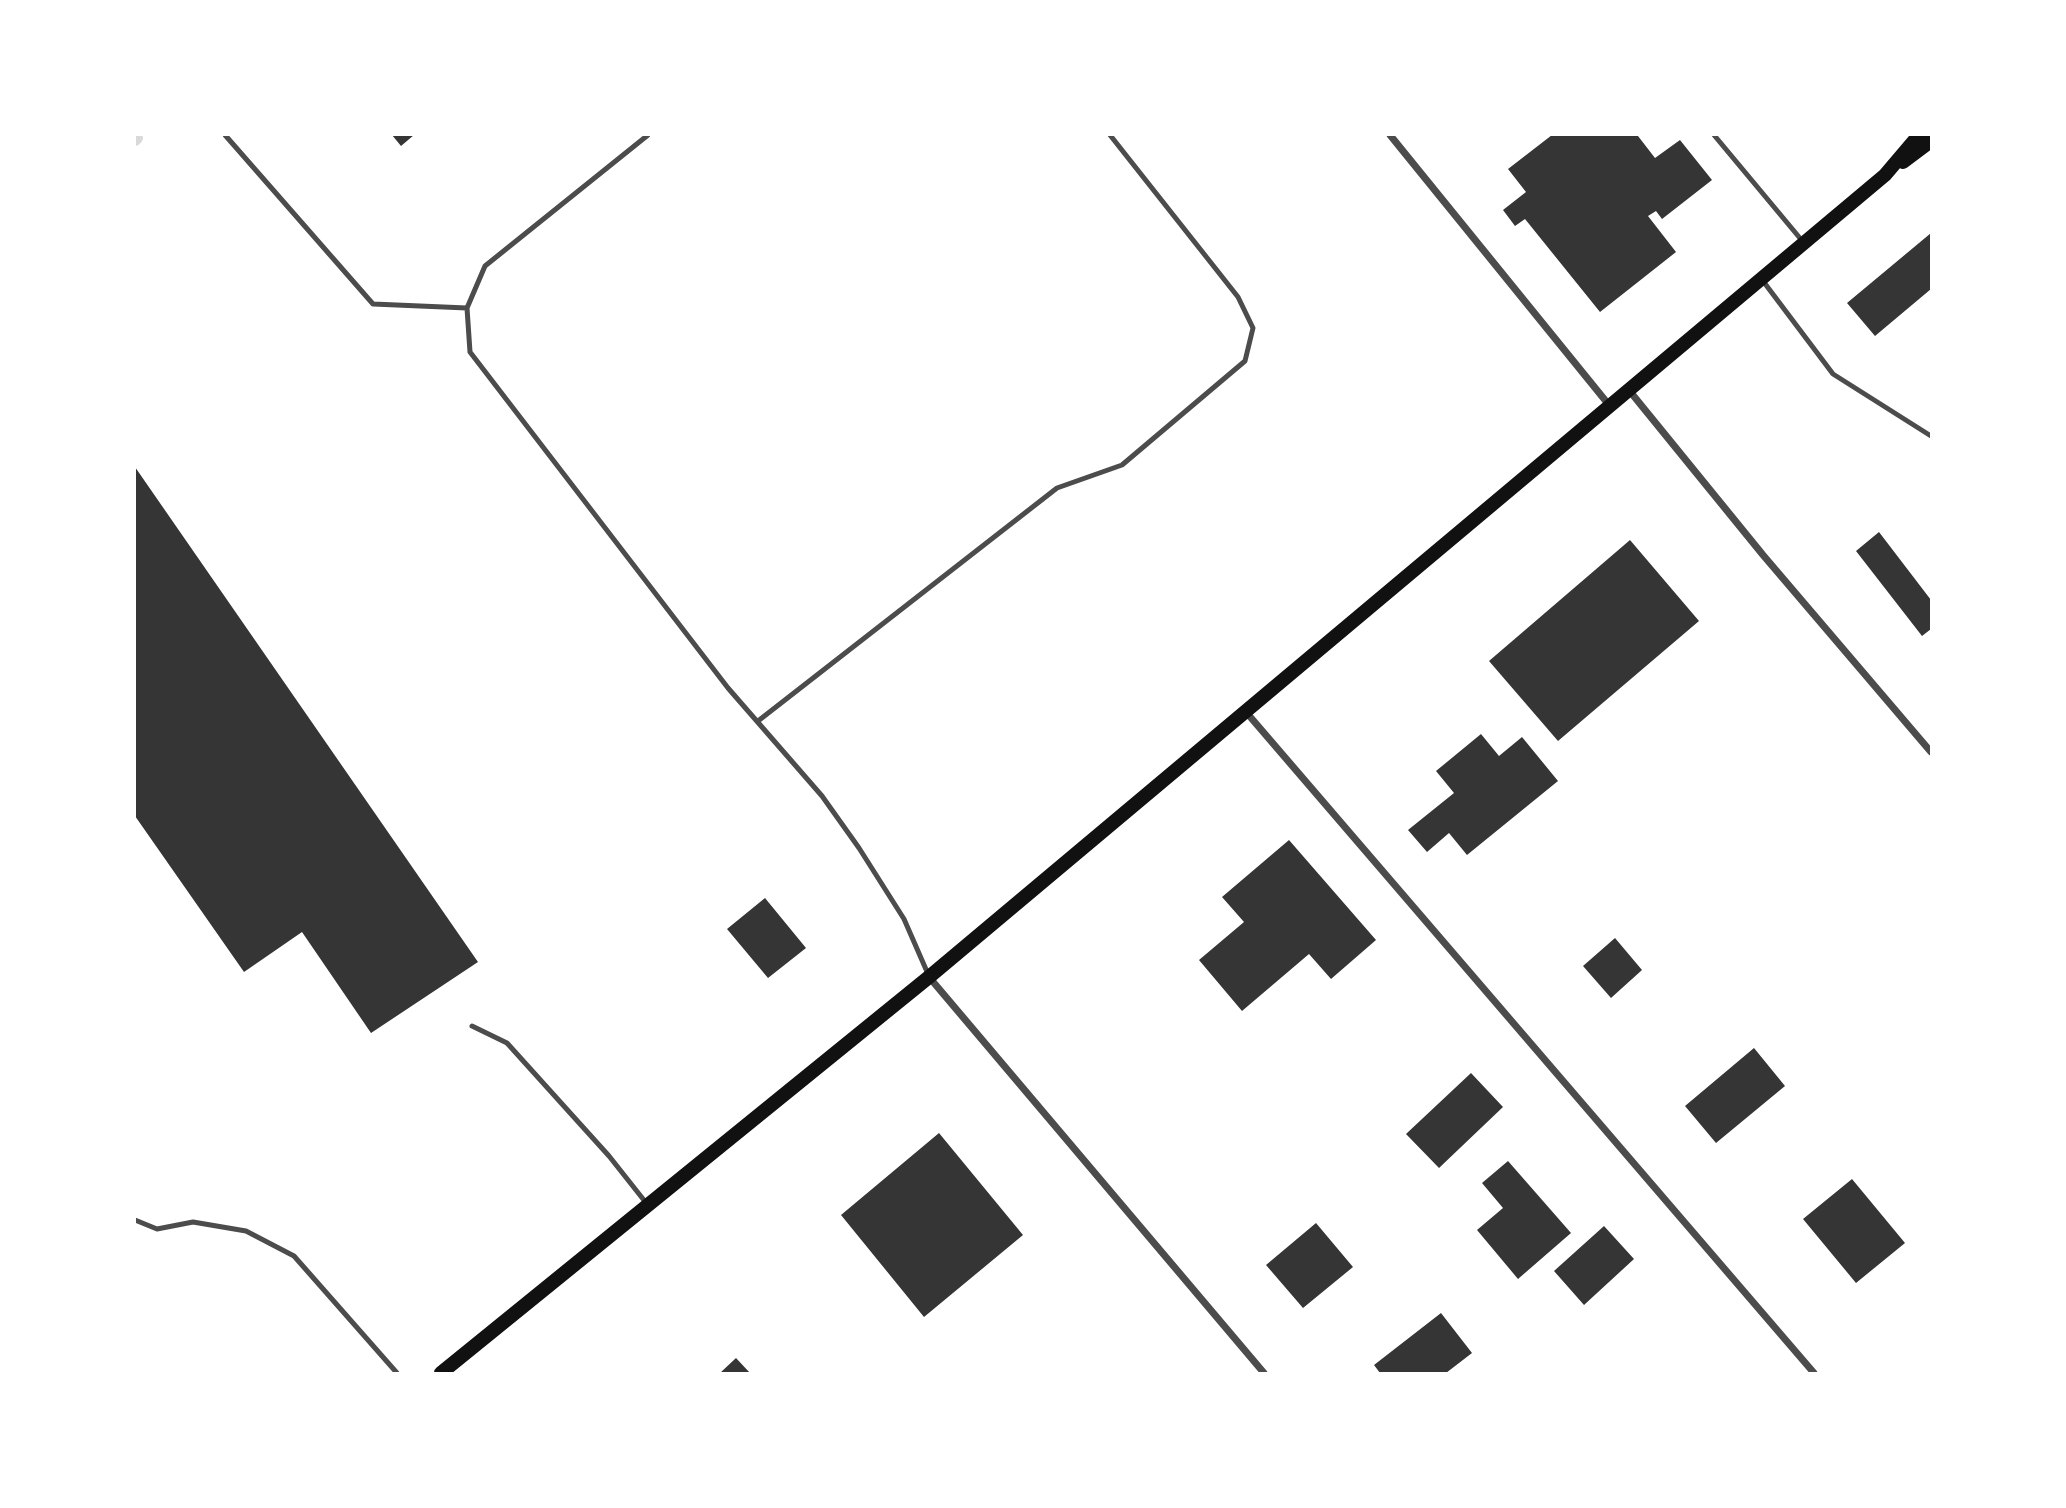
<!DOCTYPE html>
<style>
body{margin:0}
#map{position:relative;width:2066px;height:1508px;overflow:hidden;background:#fff;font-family:"PT Sans Narrow",sans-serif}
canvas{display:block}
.frame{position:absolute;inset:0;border:136px solid #fff;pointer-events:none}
</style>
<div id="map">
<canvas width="2066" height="1508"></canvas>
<div class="frame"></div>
</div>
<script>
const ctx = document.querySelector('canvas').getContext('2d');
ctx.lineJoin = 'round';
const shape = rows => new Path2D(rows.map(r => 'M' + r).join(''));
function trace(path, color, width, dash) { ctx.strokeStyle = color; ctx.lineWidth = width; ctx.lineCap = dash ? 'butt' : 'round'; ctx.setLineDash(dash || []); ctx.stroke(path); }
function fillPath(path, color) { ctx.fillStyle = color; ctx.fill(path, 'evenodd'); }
trace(shape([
 [135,140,137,138]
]), '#d9d9d9', 12);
fillPath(shape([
 [392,135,414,135,401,146],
 [1552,135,1640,135,1638,136,1655,158,1680,140,1712,180,1662,219,1656,211,1648,216,1676,252,1600,312,1525,219,1515,226,1503,210,1526,192,1508,169],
 [1931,233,1931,289,1875,336,1847,303],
 [135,467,478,962,371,1033,302,932,244,972,135,816],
 [1879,532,1931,600,1931,629,1922,636,1856,551],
 [1630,540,1699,621,1558,741,1489,661],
 [1481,734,1499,756,1522,737,1558,781,1467,855,1449,833,1427,852,1408,830,1454,793,1436,771],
 [1289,840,1376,940,1331,979,1309,954,1242,1011,1199,960,1244,922,1222,897],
 [765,898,806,948,768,978,727,929],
 [1615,938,1642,970,1611,998,1583,966],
 [1754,1048,1785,1086,1716,1143,1685,1106],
 [1471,1073,1503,1107,1439,1168,1406,1134],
 [939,1133,1023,1235,924,1317,841,1215],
 [1508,1161,1571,1233,1518,1279,1477,1230,1503,1208,1482,1183],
 [1852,1179,1905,1243,1856,1283,1803,1219],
 [1316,1223,1353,1267,1303,1308,1266,1265],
 [1604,1226,1634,1259,1584,1305,1554,1271],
 [1441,1313,1472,1353,1446,1373,1380,1373,1374,1365],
 [736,1358,750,1373,720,1373]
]), '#353535');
trace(shape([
 [225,135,373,304,467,308],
 [648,135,485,266,467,308,470,352,728,688,822,796,859,848,904,919,928,974],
 [1714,135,1804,243],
 [1763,281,1833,374,1931,436],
 [758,721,1057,488,1122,465,1245,361,1253,328,1238,297,1110,135],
 [472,1026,507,1043,609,1156,647,1204],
 [135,1220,157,1229,193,1222,246,1231,294,1256,397,1373]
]), '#4c4c4c', 5);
trace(shape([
 [1390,135,1609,405],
 [1628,389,1763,555,1931,752],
 [1246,712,1814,1373],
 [929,977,1264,1373]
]), '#4c4c4c', 7);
trace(shape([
 [1903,162,1931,141],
 [441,1373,929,977,1885,175,1919,135]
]), '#111', 14);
</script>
